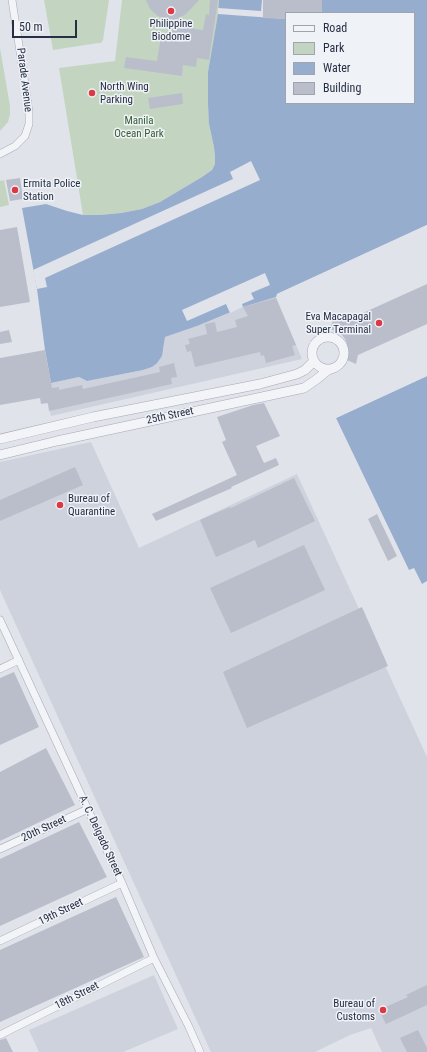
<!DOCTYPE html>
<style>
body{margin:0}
#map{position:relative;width:427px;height:1052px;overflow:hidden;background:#e0e3ea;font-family:"Roboto Condensed",sans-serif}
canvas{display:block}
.legend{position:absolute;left:285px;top:12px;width:130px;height:92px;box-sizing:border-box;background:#eff2f7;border:1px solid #9fa4af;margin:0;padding:5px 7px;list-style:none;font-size:12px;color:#272f43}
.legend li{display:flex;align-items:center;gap:8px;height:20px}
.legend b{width:20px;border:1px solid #9fa4af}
.scale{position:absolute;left:12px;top:20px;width:65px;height:18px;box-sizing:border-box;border:2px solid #272f43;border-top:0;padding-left:5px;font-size:12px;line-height:14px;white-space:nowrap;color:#272f43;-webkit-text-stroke:3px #eff2f7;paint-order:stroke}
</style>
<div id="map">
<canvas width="427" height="1052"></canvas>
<ul class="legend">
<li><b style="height:5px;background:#f3f4f8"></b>Road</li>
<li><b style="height:11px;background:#c3d5c0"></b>Park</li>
<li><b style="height:11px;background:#97adcd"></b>Water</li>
<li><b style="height:11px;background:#b9beca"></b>Building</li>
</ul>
<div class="scale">50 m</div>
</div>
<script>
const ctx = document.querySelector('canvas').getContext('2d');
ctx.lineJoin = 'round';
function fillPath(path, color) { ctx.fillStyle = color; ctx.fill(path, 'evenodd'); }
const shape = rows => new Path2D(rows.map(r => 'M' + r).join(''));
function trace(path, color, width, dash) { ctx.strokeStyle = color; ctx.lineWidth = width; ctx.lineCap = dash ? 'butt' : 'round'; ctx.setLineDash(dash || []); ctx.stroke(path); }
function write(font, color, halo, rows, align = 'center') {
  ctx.font = font + ' "Roboto Condensed",sans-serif'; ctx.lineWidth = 3; ctx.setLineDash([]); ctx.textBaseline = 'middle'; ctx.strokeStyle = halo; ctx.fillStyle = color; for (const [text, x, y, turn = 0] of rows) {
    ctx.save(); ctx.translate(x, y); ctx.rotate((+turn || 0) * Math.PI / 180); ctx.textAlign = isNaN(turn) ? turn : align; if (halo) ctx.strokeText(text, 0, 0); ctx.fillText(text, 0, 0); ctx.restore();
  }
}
fillPath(shape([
 [276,297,302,359,51,416,47,402,51,383,79,377,87,381,143,370,152,367,162,356,165,337,197,326,243,307],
 [91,442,139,548,297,474,427,757,427,1052,382,1052,371,1028,350,1035,315,1052,211,1052,0,590,0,462],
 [154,975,178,1029,123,1052,39,1052,29,1030]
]), '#cdd2dc');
fillPath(shape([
 [44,0,109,0,103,40,101,43,98,43,53,50],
 [122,0,322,0,286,13,218,15,208,72,208,87,209,124,214,147,215,157,215,164,212,170,202,177,160,202,142,209,121,213,100,215,83,215,59,68,115,61],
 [0,48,10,106,10,114,8,122,0,131],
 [4,180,9,205,0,207,0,181]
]), '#c3d5c0');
fillPath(shape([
 [219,0,427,0,427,225,277,294,276,297,243,307,197,326,165,337,162,356,157,363,152,367,143,370,87,381,79,377,51,383,45,350,37,289,22,208,46,204,67,211,83,215,100,215,121,213,142,209,160,202,202,177,212,170,215,164,215,157,214,147,209,124,208,104,208,72,218,14],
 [286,13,414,13,414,103,286,103],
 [427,376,427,581,422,584,414,568,409,570,336,418]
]), '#97adcd');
fillPath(shape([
 [262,0,322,0,286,13,286,19,218,14,218,8,261,11],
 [251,161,260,180,45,278,47,287,37,289,33,270,233,179,230,172],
 [427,225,427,227,278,297,277,294],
 [265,273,270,285,251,293,254,299,242,304,243,307,230,313,226,304,187,321,182,310],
 [427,374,427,376,336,418,335,417]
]), '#e0e3ea');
fillPath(shape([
 [146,0,199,0,186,14,175,20,164,18,158,16,150,9],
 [210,0,218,0,209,60,197,58,196,67,183,65,182,76,124,68,126,57,157,61,161,36,171,37,173,26,203,30,206,14,209,15],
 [263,0,322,0,322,13,286,13,286,19,263,18],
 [182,93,183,104,150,109,148,98],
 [20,178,23,199,10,201,6,180],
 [17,227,30,302,0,307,0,230],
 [427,284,427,324,358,355,356,364,347,360,348,349,347,344,345,339,342,335,336,331,330,329,334,317,343,322],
 [276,298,296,345,292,346,295,355,266,363,264,355,261,356,260,352,195,367,191,351,187,352,185,345,190,344,188,339,207,334,205,324,215,322,217,332,237,327,235,320,248,316,243,307],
 [9,330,12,342,0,344,0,332],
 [45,350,52,388,59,387,59,390,82,385,83,389,160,372,159,367,174,363,177,377,171,378,172,384,49,411,48,403,41,404,40,398,0,405,0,358],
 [264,403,280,436,256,446,264,463,276,458,279,465,231,487,232,488,156,521,152,514,237,475,222,442,226,440,217,417,253,405],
 [75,467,83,485,0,521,0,500],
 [294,478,315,521,258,548,255,540,216,557,200,520,230,507,231,508],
 [377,514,397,556,388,561,368,519],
 [304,545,325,590,231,633,210,588],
 [362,607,388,666,247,728,223,672],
 [14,672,39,727,0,745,0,678],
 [46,748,75,805,0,841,0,772],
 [79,822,107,877,0,926,0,859],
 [116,897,144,957,0,1022,0,950],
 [427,985,427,1005,386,1024,379,1010,408,997,406,995],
 [418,1030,427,1048,427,1052,407,1052,400,1038],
 [6,1038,13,1052,0,1052,0,1040]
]), '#b9beca');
const minor = shape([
 [0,154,15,146,25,136,29,124,29,112,25,84,12,0],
 [0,620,122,883,154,958,189,1027,200,1052],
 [0,669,19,660],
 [0,849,88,809],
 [0,941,122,883],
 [0,1035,154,958]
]);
const tertiary = shape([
 '312 353a16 16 0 1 1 32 0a16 16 0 1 1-32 0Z',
 [0,439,93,417,260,384,297,374,305,370,314,361],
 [0,455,57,441,304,388,317,379,328,370,334,368]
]);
trace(minor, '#a5a9b5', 8);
trace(tertiary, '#a5a9b5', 10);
trace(minor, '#f3f4f8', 7);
trace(tertiary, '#f3f4f8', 9);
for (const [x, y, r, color] of [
 [171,11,4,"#db3944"],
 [92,93,4,"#db3944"],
 [15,190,4,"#db3944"],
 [379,323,4,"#db3944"],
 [60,505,4,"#db3944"],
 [383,1010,4,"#db3944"]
]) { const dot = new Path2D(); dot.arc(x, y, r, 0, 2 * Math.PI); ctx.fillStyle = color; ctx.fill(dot); trace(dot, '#eff2f7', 1.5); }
write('11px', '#272f43', '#eff2f7', [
 ["Philippine",171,24,"center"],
 ["Biodome",171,37,"center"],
 ["North Wing",100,87],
 ["Parking",100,100],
 ["Ermita Police",23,184],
 ["Station",23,197],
 ["Eva Macapagal",371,317,"right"],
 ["Super Terminal",371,330,"right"],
 ["Bureau of",68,499],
 ["Quarantine",68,512],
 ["Bureau of",375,1004,"right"],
 ["Customs",375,1017,"right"]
], 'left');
write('11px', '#272f43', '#eff2f7', [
 ["Parade Avenue",24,80,83],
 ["25th Street",170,416,-12],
 ["20th Street",44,829,-25],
 ["A. C. Delgado Street",100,836,65],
 ["19th Street",61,912,-26],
 ["18th Street",77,996,-27]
]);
write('11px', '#376033', '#eff2f7', [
 ["Manila",139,121],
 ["Ocean Park",139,134]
]);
</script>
